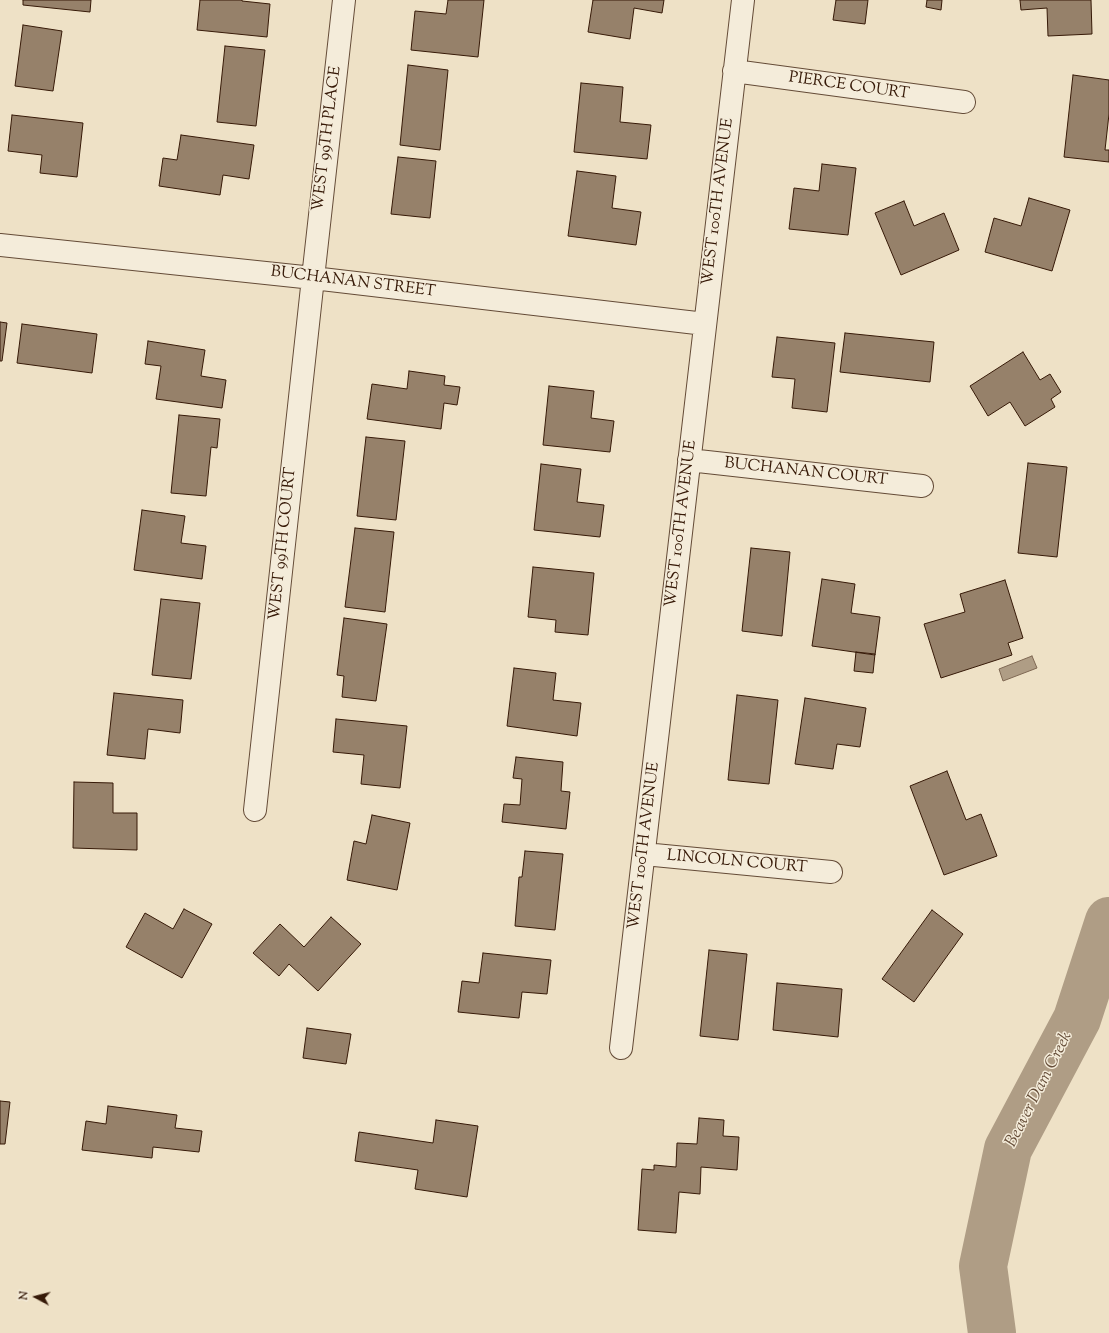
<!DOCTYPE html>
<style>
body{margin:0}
#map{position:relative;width:1109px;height:1333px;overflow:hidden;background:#eee1c6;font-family:"Sorts Mill Goudy",serif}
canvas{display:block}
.north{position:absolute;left:16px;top:1277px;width:40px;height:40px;-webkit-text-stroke:3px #f4ecda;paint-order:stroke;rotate:277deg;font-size:11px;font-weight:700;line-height:16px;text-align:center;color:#361907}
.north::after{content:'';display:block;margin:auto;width:14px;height:18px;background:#361907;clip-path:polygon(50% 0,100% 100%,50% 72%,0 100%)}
</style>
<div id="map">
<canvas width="1109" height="1333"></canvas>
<div class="north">N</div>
</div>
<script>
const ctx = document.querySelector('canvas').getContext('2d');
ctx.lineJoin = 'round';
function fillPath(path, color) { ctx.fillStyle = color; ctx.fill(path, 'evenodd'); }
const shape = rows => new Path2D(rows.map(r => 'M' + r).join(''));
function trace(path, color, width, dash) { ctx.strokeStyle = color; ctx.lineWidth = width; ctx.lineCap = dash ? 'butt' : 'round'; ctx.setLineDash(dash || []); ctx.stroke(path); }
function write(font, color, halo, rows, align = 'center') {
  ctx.font = font + ' "Sorts Mill Goudy",serif'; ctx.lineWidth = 3; ctx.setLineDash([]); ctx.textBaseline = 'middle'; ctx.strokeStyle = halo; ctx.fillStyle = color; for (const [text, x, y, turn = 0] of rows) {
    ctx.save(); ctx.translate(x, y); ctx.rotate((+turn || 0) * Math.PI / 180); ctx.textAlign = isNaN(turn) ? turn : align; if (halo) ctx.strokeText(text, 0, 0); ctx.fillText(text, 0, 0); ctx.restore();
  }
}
const water = shape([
 [1032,656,1037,668,1003,681,999,669,1032,656]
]);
fillPath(water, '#af9d85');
trace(water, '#7f6853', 1);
trace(shape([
 [992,1333,983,1266,1008,1149,1077,1019,1109,921]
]), '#af9d85', 48);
const building = shape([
 [23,0,91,0,90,12,23,5,23,0],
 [200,0,242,0,242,1,270,4,267,37,197,30,200,0],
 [448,0,484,0,478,57,411,50,415,11,446,14,448,0],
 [593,0,664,0,662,13,634,8,630,39,588,32,593,0],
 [836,0,868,0,865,24,833,20,836,0],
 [927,0,942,0,941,10,926,7,927,0],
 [1020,0,1091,0,1092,34,1048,36,1047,8,1021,10,1020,0],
 [23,25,62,31,53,91,15,86,23,25],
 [225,46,265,50,256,126,217,122,225,46],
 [408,65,448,70,440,150,400,145,408,65],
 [1073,75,1109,80,1109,114,1105,150,1109,150,1109,162,1064,157,1073,75],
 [581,83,623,87,620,122,651,125,647,159,574,152,581,83],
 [12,115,83,123,77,177,40,173,42,155,8,151,12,115],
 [181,135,254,145,249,179,223,175,220,195,159,186,163,158,177,160,181,135],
 [398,157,436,161,430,218,391,214,398,157],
 [822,164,856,168,848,235,789,229,794,188,819,191,822,164],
 [577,171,616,176,612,208,641,212,636,245,568,236,577,171],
 [1029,198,1070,210,1052,271,985,252,994,218,1021,226,1029,198],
 [904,201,914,226,944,213,959,250,901,275,875,213,904,201],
 [0,322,7,323,2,361,0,361,0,322],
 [22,324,97,334,92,373,17,363,22,324],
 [845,333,934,342,930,382,840,372,845,333],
 [777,337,835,343,827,412,792,408,795,379,772,377,777,337],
 [148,341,205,350,201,376,226,380,222,408,156,399,161,366,145,364,148,341],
 [1023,352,1040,380,1050,374,1061,392,1051,399,1055,407,1025,426,1010,402,988,416,970,386,1023,352],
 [409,371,445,376,444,385,460,387,457,405,444,403,441,429,367,419,372,384,407,389,409,371],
 [549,386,594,391,591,418,614,421,610,452,543,445,549,386],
 [179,415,220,419,217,448,211,447,206,496,171,493,179,415],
 [366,437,405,441,396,520,357,516,366,437],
 [1028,463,1067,467,1057,557,1018,553,1028,463],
 [541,464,581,469,577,502,604,505,600,537,534,530,541,464],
 [142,510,185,516,181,543,206,546,202,579,134,570,142,510],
 [355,528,394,532,385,612,345,607,355,528],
 [751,548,790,552,782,636,742,631,751,548],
 [533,567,594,573,588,635,555,632,556,620,528,617,533,567],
 [822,579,855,584,851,613,880,617,875,655,812,646,822,579],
 [1005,580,1023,638,1008,643,1012,655,941,678,924,624,965,612,960,594,1005,580],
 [161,599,200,603,191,679,152,675,161,599],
 [344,618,387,624,376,701,342,697,344,676,337,675,344,618],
 [856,652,875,654,873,673,854,671,856,652],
 [514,668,556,673,553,700,581,703,577,736,507,726,514,668],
 [114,693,183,700,180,733,148,729,145,759,107,755,114,693],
 [737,695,778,700,769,784,728,780,737,695],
 [805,698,866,708,860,747,837,744,833,769,795,764,805,698],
 [336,719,407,726,400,788,361,784,364,755,333,752,336,719],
 [516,757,563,762,561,791,570,792,566,829,502,822,504,804,520,805,522,779,513,778,516,757],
 [947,771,966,820,981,814,997,856,944,875,910,786,947,771],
 [74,782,113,783,113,813,137,813,137,850,73,848,74,782],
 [372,815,410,823,397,890,347,880,354,841,366,844,372,815],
 [525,851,563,854,555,930,515,926,519,877,522,877,525,851],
 [184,909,212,924,182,978,126,947,145,913,173,929,184,909],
 [932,910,963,934,914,1002,882,979,932,910],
 [331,917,361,944,318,991,289,964,279,976,253,953,280,924,304,947,331,917],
 [709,950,747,954,738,1040,700,1036,709,950],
 [483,953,551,960,547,994,522,992,519,1018,458,1012,462,981,479,983,483,953],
 [777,983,842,989,838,1037,773,1030,777,983],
 [307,1028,351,1034,346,1064,303,1058,307,1028],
 [0,1101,10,1102,5,1144,0,1144,0,1101],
 [108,1106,177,1115,175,1128,202,1131,199,1152,153,1147,152,1158,82,1150,86,1121,106,1124,108,1106],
 [699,1118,724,1120,723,1136,739,1137,737,1170,701,1167,700,1194,679,1192,676,1233,638,1230,642,1169,654,1170,654,1165,676,1167,677,1143,697,1144,699,1118],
 [436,1120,478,1126,467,1197,415,1189,418,1170,355,1161,359,1132,433,1143,436,1120]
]);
fillPath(building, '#96816a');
trace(building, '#361907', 1);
const minor = shape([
 [734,71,964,102],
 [0,245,313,278,705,324],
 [689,460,922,486],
 [255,810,313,278,344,0],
 [644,854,831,872],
 [621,1048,743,0]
]);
trace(minor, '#644b37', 24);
trace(minor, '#f4ecda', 22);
write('16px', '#361907', '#f4ecda', [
 ["PIERCE COURT",849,87,8],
 ["WEST 99TH PLACE",328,139,-83],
 ["WEST 100TH AVENUE",719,202,-83],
 ["BUCHANAN STREET",353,283,7],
 ["BUCHANAN COURT",806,473,6],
 ["WEST 100TH AVENUE",682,524,-83],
 ["WEST 99TH COURT",284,544,-84],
 ["WEST 100TH AVENUE",645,846,-83],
 ["LINCOLN COURT",737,863,5]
]);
write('italic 17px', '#664e39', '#f4ecda', [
 ["Beaver Dam Creek",1040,1090,-63]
]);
</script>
